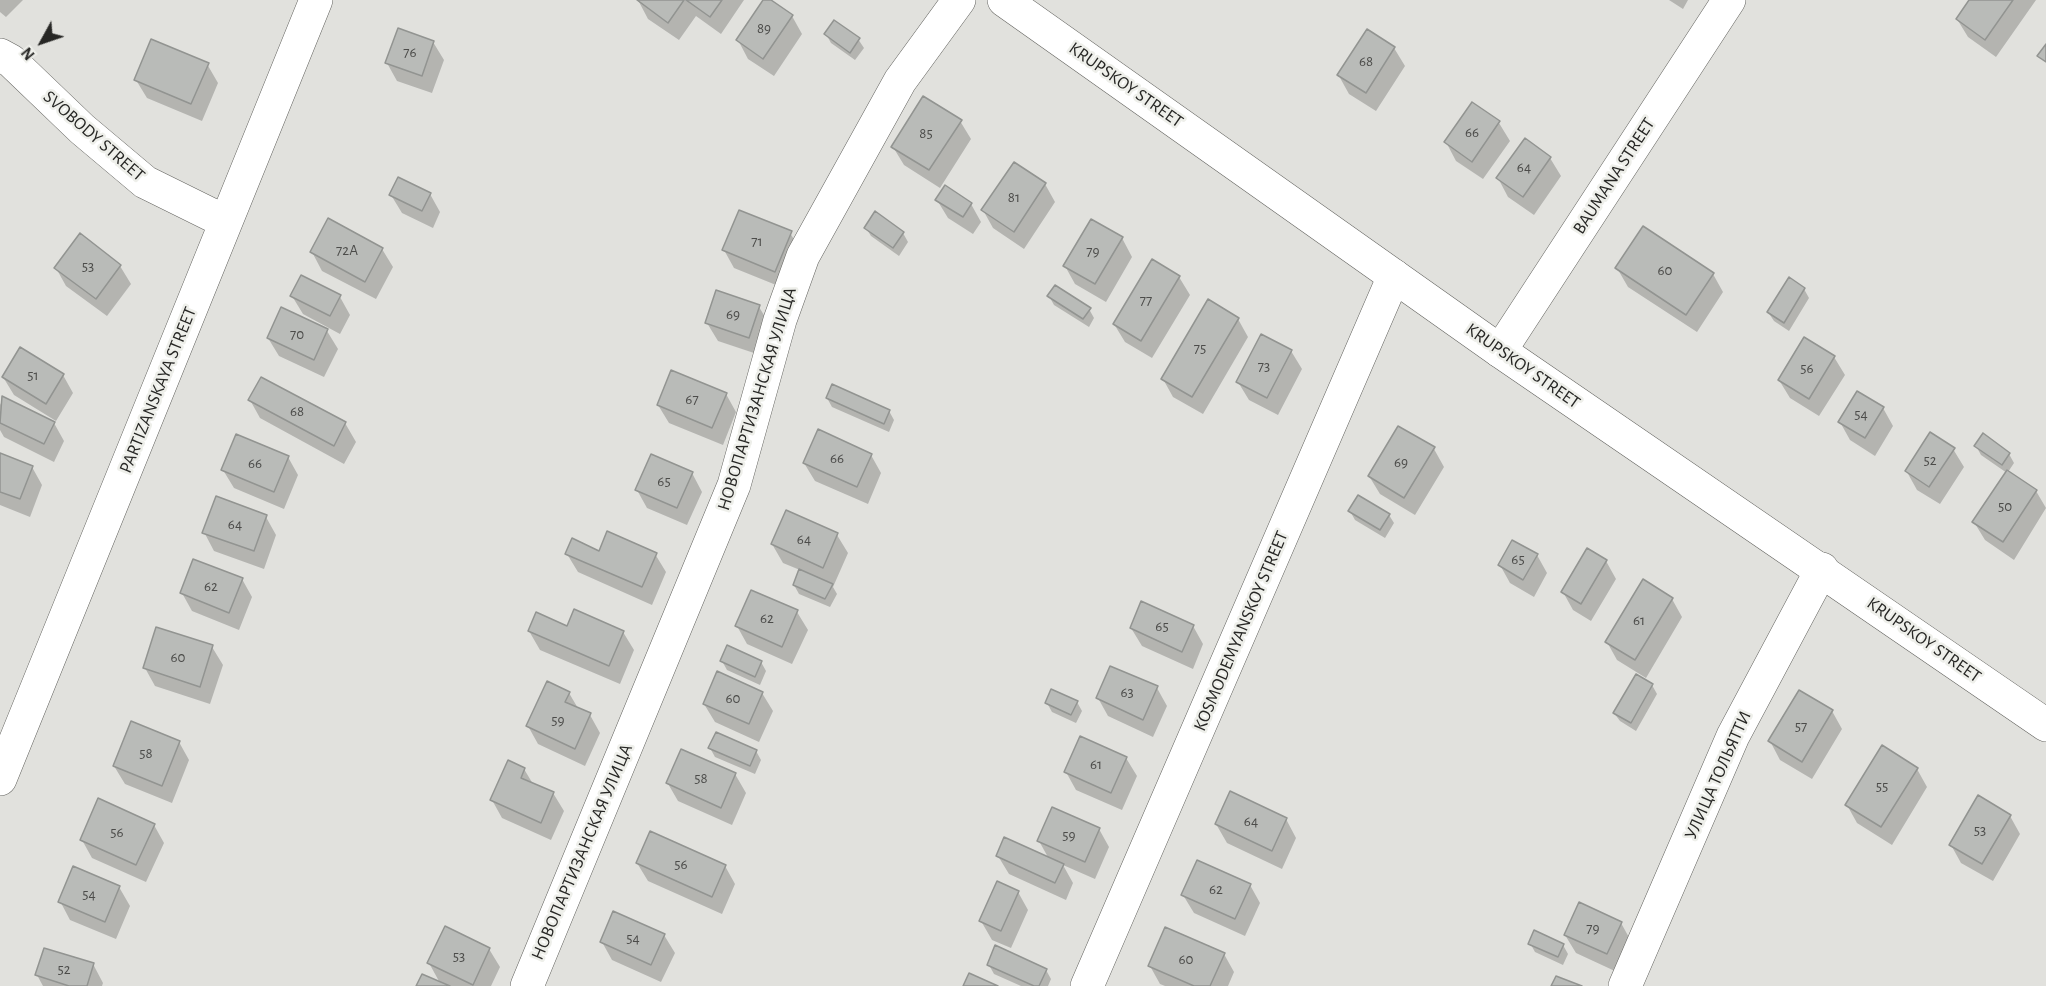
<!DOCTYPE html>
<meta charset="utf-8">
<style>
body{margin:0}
#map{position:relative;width:2046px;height:986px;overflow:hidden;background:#e1e1dd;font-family:"Alegreya Sans",sans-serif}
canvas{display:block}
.north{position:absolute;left:12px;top:12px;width:60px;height:60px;-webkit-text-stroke:4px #eeefea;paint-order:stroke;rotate:230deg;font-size:16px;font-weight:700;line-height:24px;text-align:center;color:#272725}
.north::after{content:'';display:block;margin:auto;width:21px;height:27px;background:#272725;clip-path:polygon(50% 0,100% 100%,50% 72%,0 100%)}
</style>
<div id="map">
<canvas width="2046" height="986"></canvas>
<div class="north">N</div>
</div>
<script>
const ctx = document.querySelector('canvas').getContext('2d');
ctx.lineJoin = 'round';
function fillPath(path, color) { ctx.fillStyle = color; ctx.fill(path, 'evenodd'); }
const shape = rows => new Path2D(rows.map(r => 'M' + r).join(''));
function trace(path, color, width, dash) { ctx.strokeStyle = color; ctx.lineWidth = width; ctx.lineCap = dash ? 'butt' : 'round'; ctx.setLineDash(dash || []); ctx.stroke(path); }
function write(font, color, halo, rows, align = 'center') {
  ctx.font = font + ' "Alegreya Sans",sans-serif'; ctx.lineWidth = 5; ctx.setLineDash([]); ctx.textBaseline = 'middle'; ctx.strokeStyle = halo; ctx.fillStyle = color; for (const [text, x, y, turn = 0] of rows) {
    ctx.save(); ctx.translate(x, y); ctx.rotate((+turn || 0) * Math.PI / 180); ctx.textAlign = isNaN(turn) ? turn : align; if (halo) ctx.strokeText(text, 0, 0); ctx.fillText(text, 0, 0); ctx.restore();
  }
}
fillPath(shape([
 [0,0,23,0,6,17,0,12],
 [638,0,744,0,721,34,696,16,679,40,648,19],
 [765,0,792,16,802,34,774,76,748,59,738,40],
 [1669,0,1688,0,1683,9],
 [1971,0,2036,0,1996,57,1968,37,1957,19],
 [826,34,858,39,864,48,855,60,831,43],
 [433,42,444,60,432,93,397,81,387,63],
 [1394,48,1405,66,1376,111,1349,94,1339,76],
 [207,64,218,83,202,121,147,98,136,80],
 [1472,104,1499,123,1510,141,1483,179,1456,161,1446,142],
 [960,121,971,139,940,188,904,165,893,147],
 [1550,158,1561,176,1534,215,1508,197,1498,178],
 [1045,184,1055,202,1024,249,993,228,983,210],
 [430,194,440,212,433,228,402,213,391,195],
 [937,200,971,204,981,222,973,234,948,218],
 [875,213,903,233,908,242,899,256,871,236,866,228],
 [790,233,801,251,786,289,734,268,724,250],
 [1122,238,1132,257,1106,302,1075,284,1065,266],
 [382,249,393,267,376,299,322,271,312,252],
 [120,266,131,284,107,316,66,286,56,268],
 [1617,268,1713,274,1723,292,1697,332,1628,287],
 [1179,277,1190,295,1152,358,1125,342,1114,324],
 [1789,280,1804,289,1809,298,1789,331,1774,321,1768,312],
 [292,296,340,297,350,315,340,334,303,314],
 [1049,296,1089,309,1094,318,1089,327,1054,305],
 [759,307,770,325,760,355,718,341,707,323],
 [1238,319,1248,337,1203,414,1173,397,1163,379],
 [327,331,338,349,324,377,279,356,268,338],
 [1291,351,1302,369,1278,415,1249,400,1238,382],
 [1834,357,1845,375,1819,416,1790,398,1779,380],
 [63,375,73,393,56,421,14,395,3,377],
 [262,379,345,423,356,442,344,464,260,418,250,400],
 [726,394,736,412,723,445,669,423,658,405],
 [827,398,889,411,894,420,889,432,832,407],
 [3,399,54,423,64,441,54,462,4,437,0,430,0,405],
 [1883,408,1893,426,1875,456,1850,440,1840,422],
 [1983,435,2009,454,2014,463,2008,472,2036,491,2046,508,2014,560,1985,540,1974,522,2007,473,1981,455,1976,446],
 [1434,449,1444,467,1415,515,1380,494,1369,476],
 [1953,449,1964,467,1940,504,1917,490,1907,472],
 [0,455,32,467,42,485,30,517,0,505],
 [871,455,881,473,868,504,815,481,804,463],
 [288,457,298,475,284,509,234,488,223,470],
 [692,473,702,492,687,525,647,508,637,490],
 [1350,511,1389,515,1394,523,1385,538,1355,520],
 [266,517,276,535,264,569,214,551,204,532],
 [837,535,848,553,833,587,837,594,830,607,799,594,794,585,800,570,783,563,772,544],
 [600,553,655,554,666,572,652,605,578,572,567,554],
 [1537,555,1547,573,1534,597,1510,583,1500,565],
 [1606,561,1616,579,1591,621,1573,610,1563,592],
 [242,579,252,597,239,630,192,611,182,593],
 [1672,599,1682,617,1646,678,1617,660,1607,642],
 [797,612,808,630,792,664,747,644,737,626],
 [1193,626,1203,644,1193,669,1142,646,1131,628],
 [568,628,623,632,634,650,620,684,540,650,529,631],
 [212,647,223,665,210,704,155,686,145,668],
 [722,661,761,662,766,671,760,685,727,670],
 [1652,685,1657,694,1636,731,1620,721,1614,713],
 [1157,688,1167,706,1153,737,1108,716,1098,698],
 [569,693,579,710,590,715,600,733,585,766,538,744,528,726],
 [762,693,773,711,759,742,715,722,704,704],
 [1077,702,1082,711,1076,723,1052,712,1047,703],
 [1832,711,1842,729,1812,779,1780,760,1770,741],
 [179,742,189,760,172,803,125,784,114,766],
 [710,748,756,751,761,760,755,774,715,757],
 [1126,758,1137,776,1122,810,1076,790,1066,772],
 [524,769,533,784,553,793,564,811,551,840,502,818,492,800],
 [1917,769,1927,787,1892,845,1857,823,1847,805],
 [735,774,746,793,732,825,678,801,667,782],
 [2010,816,2020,834,1993,881,1961,863,1951,845],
 [1286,819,1296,838,1282,869,1227,843,1216,824],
 [154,825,164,843,146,882,92,858,82,840],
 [1099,829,1109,847,1095,879,1063,865,1073,883,1066,900,1009,874,998,856,1049,859,1039,841],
 [637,863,725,866,735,884,722,914,648,881],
 [74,868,119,887,130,906,116,939,70,920,60,901],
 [1250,885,1260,903,1245,936,1194,913,1183,895],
 [1018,892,1028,910,1011,948,992,940,981,921],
 [1621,923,1631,941,1617,972,1576,953,1565,935],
 [664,935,675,953,661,982,612,960,602,942],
 [1530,943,1563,945,1568,954,1563,965,1535,952],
 [489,949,500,967,491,986,418,986,440,983,429,963],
 [1224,954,1234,972,1228,986,1165,986,1160,984,1150,966],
 [93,964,103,983,102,986,43,986,37,975],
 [989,965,1046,970,1051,979,1048,986,1021,986,994,974]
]), '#0003');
const building = shape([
 [637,0,684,0,668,23,637,0],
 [686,0,722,0,710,17,686,0],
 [763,0,771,0,793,15,763,59,736,40,763,0],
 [1969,0,2013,0,1985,40,1956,19,1969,0],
 [834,20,860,38,850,53,824,34,834,20],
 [398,28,434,41,422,76,385,63,398,28],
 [1367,29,1395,47,1366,93,1337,75,1367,29],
 [151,39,209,63,191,104,134,80,151,39],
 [2046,44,2046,62,2037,56,2046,44],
 [923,96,962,120,929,170,891,147,923,96],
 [1472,102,1500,121,1472,162,1444,142,1472,102],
 [1525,138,1551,157,1523,197,1496,178,1525,138],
 [1014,162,1046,183,1014,232,981,210,1014,162],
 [398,177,431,193,422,211,389,195,398,177],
 [945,185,972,203,963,217,935,200,945,185],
 [739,210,792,231,775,272,722,250,739,210],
 [875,211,904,232,893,248,864,228,875,211],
 [328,218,383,248,365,282,310,252,328,218],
 [1091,219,1123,237,1095,284,1063,266,1091,219],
 [1643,226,1714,273,1686,315,1615,268,1643,226],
 [80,233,121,265,96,299,54,268,80,233],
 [1152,259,1180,276,1141,341,1113,324,1152,259],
 [301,275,341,295,330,316,290,296,301,275],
 [1789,277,1805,288,1784,323,1767,312,1789,277],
 [1055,285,1091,308,1083,319,1047,296,1055,285],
 [716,290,760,305,749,338,705,323,716,290],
 [1208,299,1239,318,1192,397,1161,379,1208,299],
 [281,307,328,329,314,360,267,338,281,307],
 [1261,334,1292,350,1267,398,1236,382,1261,334],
 [1804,337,1835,356,1809,399,1778,380,1804,337],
 [20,347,64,374,46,404,2,377,20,347],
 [671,370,727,393,712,428,657,405,671,370],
 [261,377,346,422,334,446,248,400,261,377],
 [832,384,890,410,884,424,826,398,832,384],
 [1857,391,1884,407,1865,438,1838,422,1857,391],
 [2,396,55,422,44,444,0,423,2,396],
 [1398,426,1435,447,1404,498,1368,476,1398,426],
 [818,429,872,454,857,487,803,463,818,429],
 [1930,432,1955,448,1929,487,1905,471,1930,432],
 [1983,433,2010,453,2002,465,1974,446,1983,433],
 [236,434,289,456,274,492,221,470,236,434],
 [0,453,33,466,20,499,0,492,0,453],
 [651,454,693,472,677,508,635,490,651,454],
 [2007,470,2037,490,2003,542,1972,522,2007,470],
 [1358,495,1390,514,1380,530,1348,511,1358,495],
 [216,496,267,515,254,551,202,533,216,496],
 [786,510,838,533,823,568,771,544,786,510],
 [607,531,657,553,642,587,565,554,572,538,599,551,607,531],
 [1512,540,1538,554,1523,580,1498,565,1512,540],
 [1587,548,1607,560,1581,604,1561,592,1587,548],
 [193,559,243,578,229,613,180,593,193,559],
 [799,569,833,584,825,599,793,585,799,569],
 [1643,579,1673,598,1635,660,1605,642,1643,579],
 [751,590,798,610,782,647,735,626,751,590],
 [1141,601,1194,625,1182,652,1130,628,1141,601],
 [574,609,624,631,609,666,528,631,536,612,567,626,574,609],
 [156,627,213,645,200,687,143,668,156,627],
 [727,645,762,661,755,677,720,661,727,645],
 [1110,666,1158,686,1143,720,1096,698,1110,666],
 [717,671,763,692,749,724,703,704,717,671],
 [1636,674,1653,684,1631,723,1613,713,1636,674],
 [547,681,570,692,565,702,591,713,575,749,526,726,547,681],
 [1051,689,1078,701,1071,715,1045,703,1051,689],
 [1799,690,1833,710,1802,762,1768,741,1799,690],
 [131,721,180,741,162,786,113,766,131,721],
 [716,732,757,750,750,766,708,748,716,732],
 [1080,736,1127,757,1111,793,1064,772,1080,736],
 [1882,745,1918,768,1881,827,1845,805,1882,745],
 [681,749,736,773,721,808,666,783,681,749],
 [508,760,525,768,521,778,554,792,541,823,490,800,508,760],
 [1230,791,1287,818,1272,851,1215,824,1230,791],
 [1978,795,2011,815,1982,864,1949,845,1978,795],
 [98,798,155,824,136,865,80,840,98,798],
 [1052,807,1100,828,1085,862,1037,841,1052,807],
 [650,831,726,865,712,897,636,863,650,831],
 [1004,837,1064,864,1055,883,996,856,1004,837],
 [1197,860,1251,884,1235,919,1181,895,1197,860],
 [73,866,120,886,105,922,58,902,73,866],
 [997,881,1019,891,1001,931,979,921,997,881],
 [1579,902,1622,922,1607,954,1564,935,1579,902],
 [613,911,665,934,651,965,600,942,613,911],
 [445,926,490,948,473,985,427,963,445,926],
 [1165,927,1225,953,1210,986,1194,986,1148,966,1165,927],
 [1534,930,1564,944,1558,957,1528,944,1534,930],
 [995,945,1047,969,1039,986,1034,986,987,965,995,945],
 [44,948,94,963,87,986,69,986,35,975,44,948],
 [969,973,998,986,963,986,969,973],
 [422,974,450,986,416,986,422,974],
 [1556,976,1582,986,1551,986,1556,976]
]);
fillPath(building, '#b9bbb8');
trace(building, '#929491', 1.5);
const minor = shape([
 [0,55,11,61,82,129,145,182,226,222],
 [1500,351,1729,0],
 [0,779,316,0],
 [527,986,734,485,780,320,803,256,900,81,959,0],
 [1087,986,1394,276],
 [1625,986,1733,736,1822,569]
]);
const tertiary = shape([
 [1004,0,1500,351,2046,725]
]);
trace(minor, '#63635f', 34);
trace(tertiary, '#63635f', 34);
trace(minor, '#fff', 33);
trace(tertiary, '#fff', 33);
write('15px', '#4c4c4a', null, [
 ["89",764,28],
 ["76",410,52],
 ["68",1366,61],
 ["66",1472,132],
 ["85",926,133],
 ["64",1524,167],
 ["81",1014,197],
 ["71",757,241],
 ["72А",347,250],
 ["79",1093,251],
 ["53",88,266],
 ["60",1665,270],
 ["77",1146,300],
 ["69",733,314],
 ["70",297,334],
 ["75",1200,348],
 ["73",1264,366],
 ["56",1807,368],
 ["51",33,375],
 ["67",692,399],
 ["68",297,411],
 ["54",1861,414],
 ["66",837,458],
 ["52",1930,460],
 ["69",1401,462],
 ["66",255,463],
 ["65",664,481],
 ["50",2005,506],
 ["64",235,524],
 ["64",804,539],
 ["65",1518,559],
 ["62",211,586],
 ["62",767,618],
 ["61",1639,620],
 ["65",1162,626],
 ["60",178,657],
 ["63",1127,692],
 ["60",733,698],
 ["59",558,720],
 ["57",1801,726],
 ["58",146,753],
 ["61",1096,764],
 ["58",701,778],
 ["55",1882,786],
 ["64",1251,821],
 ["53",1980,830],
 ["56",117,832],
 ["59",1069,835],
 ["56",681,864],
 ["62",1216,889],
 ["54",89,894],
 ["79",1593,928],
 ["54",633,938],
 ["53",459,956],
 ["60",1186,959],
 ["52",64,969]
]);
write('18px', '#272725', '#eeefea', [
 ["KRUPSKOY STREET",1126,85,35],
 ["SVOBODY STREET",94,136,41],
 ["BAUMANA STREET",1614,176,-57],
 ["KRUPSKOY STREET",1523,366,35],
 ["PARTIZANSKAYA STREET",158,390,-68],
 ["НОВОПАРТИЗАНСКАЯ УЛИЦА",757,399,-73],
 ["KOSMODEMYANSKOY STREET",1241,631,-67],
 ["KRUPSKOY STREET",1924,640,35],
 ["УЛИЦА ТОЛЬЯТТИ",1718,775,-66],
 ["НОВОПАРТИЗАНСКАЯ УЛИЦА",582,852,-67]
]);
</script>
